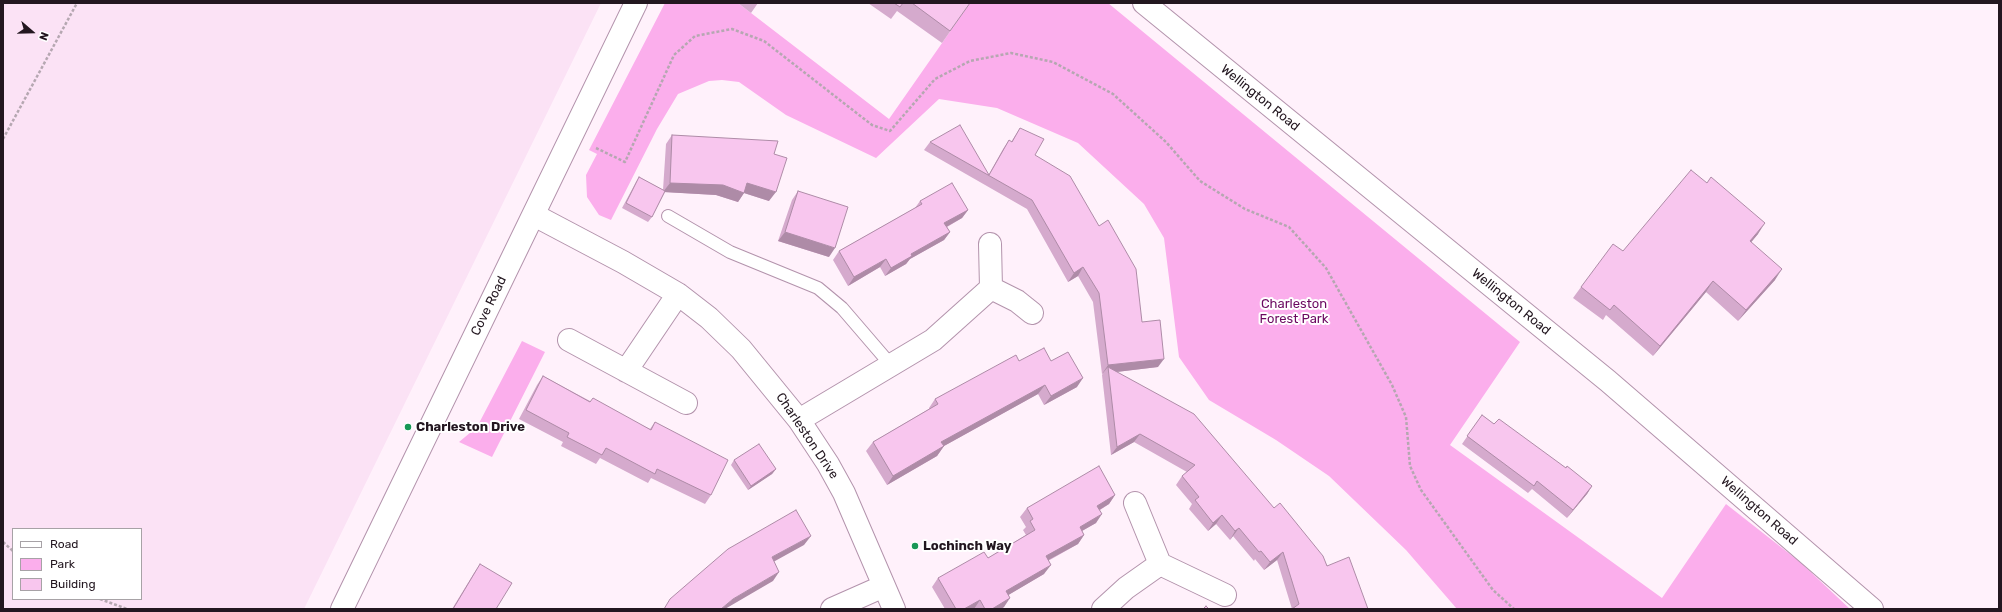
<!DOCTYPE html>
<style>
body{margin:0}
#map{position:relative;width:2002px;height:612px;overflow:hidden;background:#fff1fb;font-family:Rubik,sans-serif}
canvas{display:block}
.frame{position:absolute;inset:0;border:4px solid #231720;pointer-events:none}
.legend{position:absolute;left:12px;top:528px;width:130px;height:72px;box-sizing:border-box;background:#fff;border:1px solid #a7a2a6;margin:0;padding:5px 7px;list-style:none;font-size:12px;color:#231720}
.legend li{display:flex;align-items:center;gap:8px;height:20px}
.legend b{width:20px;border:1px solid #a7a2a6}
.north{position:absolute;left:12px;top:12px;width:40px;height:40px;-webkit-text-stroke:3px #fff;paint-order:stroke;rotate:110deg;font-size:11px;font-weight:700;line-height:16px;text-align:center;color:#231720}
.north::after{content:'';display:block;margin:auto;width:14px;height:18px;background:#231720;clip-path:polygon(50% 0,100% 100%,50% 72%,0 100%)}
</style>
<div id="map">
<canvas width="2002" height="612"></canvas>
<div class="frame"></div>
<ul class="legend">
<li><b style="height:5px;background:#fff"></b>Road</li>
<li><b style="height:11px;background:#fbaeec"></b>Park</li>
<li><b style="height:11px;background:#f8c6ee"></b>Building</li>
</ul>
<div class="north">N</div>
</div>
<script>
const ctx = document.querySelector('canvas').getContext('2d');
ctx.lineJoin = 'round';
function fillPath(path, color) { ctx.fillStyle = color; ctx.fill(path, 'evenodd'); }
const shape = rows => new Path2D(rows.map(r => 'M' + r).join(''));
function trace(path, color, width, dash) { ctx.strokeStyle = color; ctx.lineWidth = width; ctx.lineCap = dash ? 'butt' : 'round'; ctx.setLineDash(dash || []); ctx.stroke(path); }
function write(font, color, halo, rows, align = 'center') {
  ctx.font = font + ' Rubik,sans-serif'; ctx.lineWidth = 4; ctx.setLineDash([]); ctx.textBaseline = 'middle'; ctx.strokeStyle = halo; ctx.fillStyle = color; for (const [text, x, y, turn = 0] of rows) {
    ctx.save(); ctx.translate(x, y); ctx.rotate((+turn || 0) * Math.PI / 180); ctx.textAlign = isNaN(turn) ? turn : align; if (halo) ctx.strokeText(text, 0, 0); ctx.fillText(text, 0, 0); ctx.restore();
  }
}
fillPath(shape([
 [3,3,601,3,304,609,3,609],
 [13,529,141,529,141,599,13,599]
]), '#fbe2f5');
fillPath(shape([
 [665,3,738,3,889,119,970,3,1108,3,1520,342,1450,445,1662,598,1726,504,1800,562,1850,609,1457,609,1406,550,1329,476,1276,440,1209,400,1179,357,1164,238,1144,204,1078,143,997,108,939,99,876,158,786,115,739,82,722,80,709,81,678,94,657,129,611,220,599,215,587,197,586,175,597,154,589,150],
 [522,341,545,352,492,457,459,442,477,427]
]), '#fbaeec');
const service = shape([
 [668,216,730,252,818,288,842,308,891,365]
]);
const minor = shape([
 [534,215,623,262,678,294,709,318,741,349,799,420,828,464,844,493,894,609],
 [991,288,1017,301,1032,313],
 [569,340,686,403],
 [626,371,678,294],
 [799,420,933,340,991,288,990,244],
 [1135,503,1160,564,1225,595],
 [832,609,884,586],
 [1103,609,1126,588,1160,564]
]);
const tertiary = shape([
 [1144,3,1608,381,1872,609],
 [342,609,636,3]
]);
trace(service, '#b393ac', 14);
trace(minor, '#b393ac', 24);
trace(tertiary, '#b393ac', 24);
trace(shape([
 [3,139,77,3],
 [596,148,625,162,674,55,695,36,732,29,764,41,872,125,890,131,935,79,970,61,1011,53,1053,62,1113,94,1166,142,1200,181,1245,209,1289,227,1326,268,1392,385,1406,417,1410,466,1421,490,1493,590,1514,609],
 [3,542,13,551],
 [100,599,127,609]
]), '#b5a7b1', 2.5, [3, 2]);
trace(service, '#fff', 12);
trace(minor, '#fff', 22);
trace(tertiary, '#fff', 22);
fillPath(shape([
 [738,3,758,3,751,13],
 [868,3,970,3,942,43,897,11,891,19],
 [1020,128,1035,155,1142,322,1158,367,1116,372,1274,508,1368,609,1292,609,1277,560,1264,570,1255,559,1254,561,1233,536,1230,540,1216,524,1208,531,1189,509,1192,504,1176,485,1182,476,1187,472,1134,442,1111,455,1102,375,1103,373,1102,374,1093,302,1078,276,1068,282,1027,209,924,150,930,142,989,174,1003,149,1009,140,1011,142],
 [672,135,774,154,769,201,744,193,738,202,716,195,665,192,652,217,648,222,622,208,636,182,639,177,663,190,666,144],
 [798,191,829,257,778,241,792,200],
 [920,201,968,210,962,218,947,227,950,232,944,240,910,259,906,264,885,276,880,267,848,286,833,260,839,251,915,208],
 [1758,234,1751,242,1775,280,1738,321,1706,292,1653,356,1606,315,1603,320,1573,298,1581,287,1623,251],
 [1019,361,1051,361,1077,387,1044,405,1038,394,944,446,937,456,887,485,866,451,873,442,929,409,929,408,935,399],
 [543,376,590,401,650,429,655,422,711,495,705,504,651,478,648,483,600,458,596,464,561,446,563,442,519,419,537,385],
 [1482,415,1494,424,1566,468,1592,486,1587,494,1567,518,1532,489,1528,493,1462,444],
 [734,460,776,469,772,474,748,490,731,465],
 [1115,495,1109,504,1100,510,1096,523,1082,531,1084,535,1078,544,1048,561,1044,574,1008,595,1004,607,1001,609,945,609,932,587,938,578,988,558,1026,535,1023,530,1026,527,1020,517,1027,508],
 [480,564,496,609,452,609,474,573]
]), '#d5aacd');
fillPath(shape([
 [670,183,747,183,776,192,769,201,744,193,738,202,716,195,663,192],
 [968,210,962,218,939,231,944,223],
 [1765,223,1758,234,1743,252,1750,241],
 [785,232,835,248,829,257,778,241],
 [950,232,944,240,910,259,906,264,885,276,891,268,911,254],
 [886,259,880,267,848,286,854,277],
 [1083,267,1078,276,1068,282,1074,273],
 [1782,269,1775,280,1738,321,1746,310],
 [1713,281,1706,292,1653,356,1660,346],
 [1164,359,1158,367,1108,373,1108,367,1103,373,1102,374,1108,365],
 [1083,378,1077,387,1044,405,1051,396],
 [1045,385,1038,394,935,451,941,442],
 [1140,434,1134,442,1111,455,1117,447],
 [944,446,937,456,887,485,893,476],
 [776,469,772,474,748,490,751,486],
 [1592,486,1587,494,1567,518,1573,510],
 [1115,495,1109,504,1091,515,1097,506],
 [1102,514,1096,523,1073,536,1080,527],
 [1222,515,1216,524,1208,531,1213,523],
 [1239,528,1230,540,1235,531],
 [1084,535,1078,544,1039,565,1046,556],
 [811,536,804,545,766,566,772,557],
 [1283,552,1277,560,1264,570,1270,562],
 [1051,565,1044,574,1000,600,1006,591],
 [779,572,773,581,725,609,721,609,733,599],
 [1010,598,1004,607,1001,609,992,609],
 [980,600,974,609,964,609]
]), '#ae8ba7');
const building = shape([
 [894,3,903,3,900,7,894,3],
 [912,3,970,3,950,31,912,3],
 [960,125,989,175,1009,140,1012,142,1020,128,1044,139,1035,155,1070,176,1099,226,1108,220,1136,269,1142,322,1160,320,1164,359,1108,365,1099,293,1083,267,1074,273,1032,200,930,142,960,125],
 [672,135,778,141,774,154,787,158,776,192,747,183,744,193,723,185,670,183,672,135],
 [1691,170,1707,183,1711,177,1765,223,1750,241,1782,269,1746,310,1713,281,1660,346,1614,305,1610,310,1581,287,1613,244,1623,251,1691,170],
 [639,177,665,191,652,217,626,203,639,177],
 [952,183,968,210,944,223,950,232,911,254,912,256,891,268,886,259,854,277,839,251,922,204,920,201,952,183],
 [798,191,848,207,835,248,785,232,798,191],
 [1044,348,1051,361,1068,352,1083,378,1051,396,1045,385,941,442,944,446,893,476,873,442,938,404,935,399,1016,355,1019,361,1044,348],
 [1108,367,1194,414,1274,508,1280,503,1323,556,1327,566,1349,557,1368,609,1292,609,1299,604,1283,552,1270,562,1261,551,1259,552,1239,528,1235,531,1222,515,1213,523,1195,500,1199,497,1182,476,1195,465,1140,434,1117,447,1108,367],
 [543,376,590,402,593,398,651,430,655,422,728,460,711,495,657,469,655,474,606,448,602,455,567,437,569,433,526,410,543,376],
 [1482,415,1494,424,1499,419,1566,468,1567,466,1592,486,1573,510,1537,481,1534,486,1467,436,1482,415],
 [759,444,776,469,751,486,734,460,759,444],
 [1099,466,1115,495,1097,506,1102,514,1080,527,1084,535,1046,556,1051,565,1006,591,1010,598,992,609,985,609,980,600,964,609,956,609,938,578,984,552,988,558,1035,530,1030,521,1033,519,1027,508,1099,466],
 [796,510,811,536,772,557,779,572,733,599,721,609,664,609,670,599,728,549,796,510],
 [480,564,512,583,496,609,453,609,480,564],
 [1206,606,1209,609,1203,609,1206,606]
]);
fillPath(building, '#f8c6ee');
trace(building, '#ae8ba7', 1);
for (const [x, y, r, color] of [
 [408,427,4,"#179755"],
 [915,546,4,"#179755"]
]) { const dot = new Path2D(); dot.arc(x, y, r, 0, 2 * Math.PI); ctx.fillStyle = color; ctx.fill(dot); trace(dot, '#fff', 1.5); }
write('13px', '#231720', '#fff', [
 ["Wellington Road",1260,98,39],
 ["Wellington Road",1511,302,39],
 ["Cove Road",489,306,-64],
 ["Charleston Drive",807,436,56],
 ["Wellington Road",1759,511,41]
]);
write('13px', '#6b0860', '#fff', [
 ["Charleston",1294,304],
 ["Forest Park",1294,319]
]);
write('bold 13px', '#231720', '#fff', [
 ["Charleston Drive",416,427],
 ["Lochinch Way",923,546]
], 'left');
</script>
